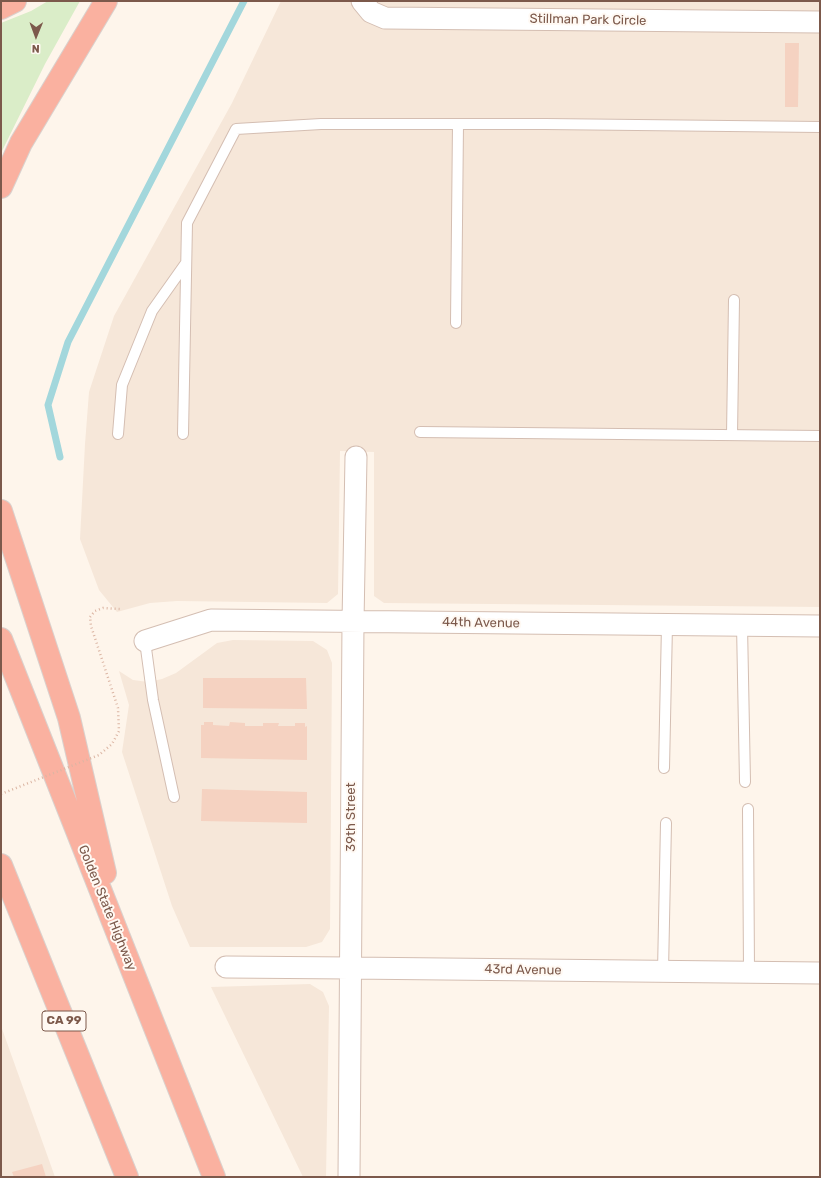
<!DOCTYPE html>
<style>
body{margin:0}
#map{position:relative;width:821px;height:1178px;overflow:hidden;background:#fef5eb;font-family:Rubik,sans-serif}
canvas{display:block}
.frame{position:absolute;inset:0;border:2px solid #7c594b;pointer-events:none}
.north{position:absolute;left:16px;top:16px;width:40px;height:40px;-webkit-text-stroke:3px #fff9f3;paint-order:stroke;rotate:181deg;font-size:11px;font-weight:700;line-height:16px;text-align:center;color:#7c594b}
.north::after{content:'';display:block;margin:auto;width:14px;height:18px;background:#7c594b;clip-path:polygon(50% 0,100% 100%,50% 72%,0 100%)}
</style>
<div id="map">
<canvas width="821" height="1178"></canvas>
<div class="frame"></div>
<div class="north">N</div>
</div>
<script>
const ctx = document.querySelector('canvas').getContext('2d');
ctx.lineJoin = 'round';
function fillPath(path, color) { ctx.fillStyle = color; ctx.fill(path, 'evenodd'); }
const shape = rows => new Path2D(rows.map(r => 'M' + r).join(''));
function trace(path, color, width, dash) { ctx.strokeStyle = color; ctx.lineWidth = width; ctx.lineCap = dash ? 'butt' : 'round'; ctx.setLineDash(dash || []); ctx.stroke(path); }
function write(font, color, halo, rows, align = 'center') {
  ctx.font = font + ' Rubik,sans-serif'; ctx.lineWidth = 4; ctx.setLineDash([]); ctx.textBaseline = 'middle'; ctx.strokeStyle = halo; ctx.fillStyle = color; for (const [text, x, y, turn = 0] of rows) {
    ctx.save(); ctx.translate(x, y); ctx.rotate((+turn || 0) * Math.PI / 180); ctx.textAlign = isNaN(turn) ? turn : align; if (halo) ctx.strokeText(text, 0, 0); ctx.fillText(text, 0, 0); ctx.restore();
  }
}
fillPath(shape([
 [281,1,820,1,820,607,384,603,374,596,374,452,340,451,338,594,327,603,177,601,150,603,117,612,99,590,80,539,85,444,89,392,114,316,232,103],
 [233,640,313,641,327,650,332,663,330,929,322,942,306,947,190,947,172,906,122,752,129,705,119,671,133,680,148,682,162,679,176,673,217,643],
 [310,984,323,992,329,1006,326,1177,303,1177,211,987],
 [1,1026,55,1177,1,1177]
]), '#f6e7d9');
fillPath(shape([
 [48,1,80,1,45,64,1,153,1,23,31,11]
]), '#daedc8');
trace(shape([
 [60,457,48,405,68,342,244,1]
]), '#a3d7dc', 7);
fillPath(shape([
 [785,43,799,43,798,107,785,107],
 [203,678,306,678,307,709,203,708],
 [204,722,213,722,213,725,229,726,230,722,245,723,245,726,263,726,263,723,279,723,278,726,295,726,295,723,305,723,305,727,307,726,307,760,201,758,201,725,204,725],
 [202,789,307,792,307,823,201,821],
 [42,1164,46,1177,14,1177,12,1172]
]), '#f5d2c1');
const lane = shape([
 [456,323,458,124],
 [420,432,820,436],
 [118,434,122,385,152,311,186,263],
 [183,434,187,223,236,129,321,124,545,124,820,127],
 [732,435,734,300],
 [742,625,745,782],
 [145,641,153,700,174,797],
 [664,768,667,625],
 [748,809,749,972],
 [663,971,666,823]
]);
const street = shape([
 [362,1,371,12,385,18,820,22],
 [145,641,211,620,820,626],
 [226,967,350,968,820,973],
 [349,1177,353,622,356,457]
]);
const highway = shape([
 [1,8,15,1],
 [1,187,21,143,106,1],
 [1,511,69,718,105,873],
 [1,639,214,1177],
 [1,865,127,1177]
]);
trace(lane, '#d4beb2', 12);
trace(street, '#d4beb2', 23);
trace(highway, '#dad1cd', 24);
trace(shape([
 [90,617,95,611,103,608,120,609]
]), '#dbb5a3', 2.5, [1, 3]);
trace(lane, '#fff', 10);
trace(street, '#fff', 21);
trace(highway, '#fab1a0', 22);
trace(shape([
 [1,794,99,755,112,744,119,731,118,708,91,626,90,617]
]), '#dbb5a3', 2.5, [1, 3]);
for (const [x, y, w] of [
 [64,1021,44]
]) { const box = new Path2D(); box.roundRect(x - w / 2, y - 10, w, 20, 3); ctx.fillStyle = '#fff9f3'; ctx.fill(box); trace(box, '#7c594b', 1); }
write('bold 12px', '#7c594b', null, [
 ["CA 99",64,1021]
]);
write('13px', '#7c594b', '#fff9f3', [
 ["Stillman Park Circle",588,20,1],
 ["44th Avenue",481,623,1],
 ["39th Street",351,817,-90],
 ["Golden State Highway",107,908,68],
 ["43rd Avenue",523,970,1]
]);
</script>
